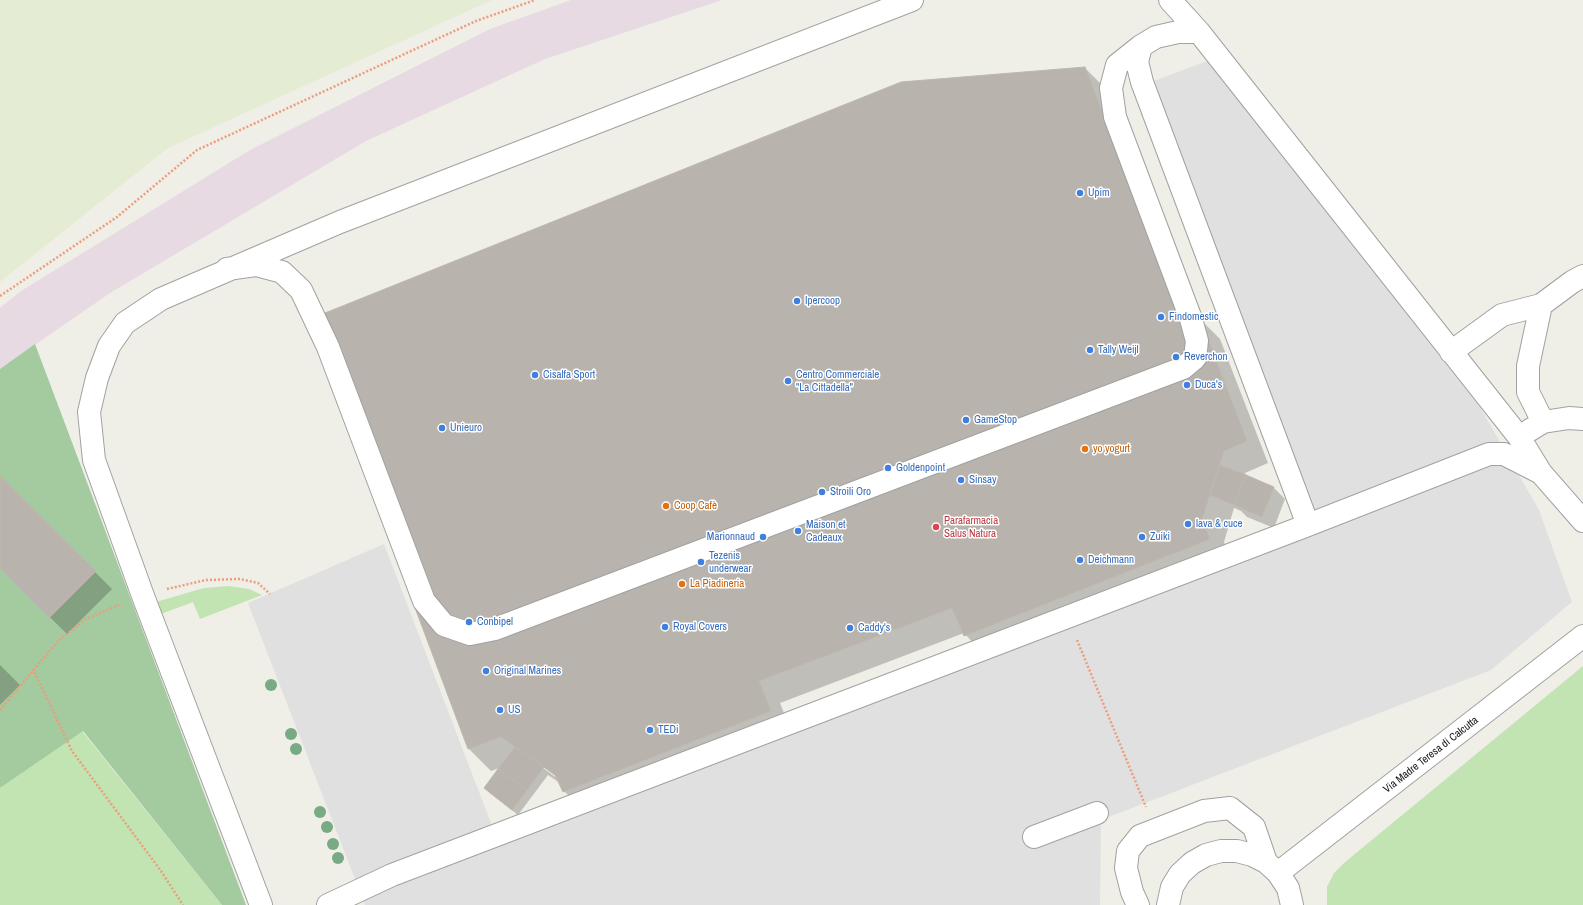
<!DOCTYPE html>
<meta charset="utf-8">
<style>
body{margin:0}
canvas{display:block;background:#efeee7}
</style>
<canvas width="1583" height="905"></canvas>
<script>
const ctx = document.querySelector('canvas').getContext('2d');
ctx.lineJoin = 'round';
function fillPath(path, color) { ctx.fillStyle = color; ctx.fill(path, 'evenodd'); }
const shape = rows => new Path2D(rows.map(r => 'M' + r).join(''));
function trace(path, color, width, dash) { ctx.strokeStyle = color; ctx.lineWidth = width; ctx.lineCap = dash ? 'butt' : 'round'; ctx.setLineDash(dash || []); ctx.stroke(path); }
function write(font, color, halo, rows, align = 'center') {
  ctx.font = font + ' "Archivo Narrow",sans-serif'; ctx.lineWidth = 3; ctx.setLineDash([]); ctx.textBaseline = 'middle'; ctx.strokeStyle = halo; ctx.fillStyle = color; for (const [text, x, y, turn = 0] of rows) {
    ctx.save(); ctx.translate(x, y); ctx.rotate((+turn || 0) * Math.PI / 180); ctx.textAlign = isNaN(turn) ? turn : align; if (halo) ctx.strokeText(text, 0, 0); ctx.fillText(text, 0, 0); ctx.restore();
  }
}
fillPath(shape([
 [571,0,722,0,545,59,366,141,110,293,0,369,0,308,21,291,250,150,490,29]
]), '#e8dae2');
fillPath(shape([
 [0,0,492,0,168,148,0,282]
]), '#e5ecd4');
fillPath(shape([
 [228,586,249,589,262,595,200,619,193,602,161,614,156,602,204,588],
 [1583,666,1583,905,1327,905,1327,887,1334,873,1344,863],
 [82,731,222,905,0,905,0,788]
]), '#c1e4b2');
fillPath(shape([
 [35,344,246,905,222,905,83,731,0,788,0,369]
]), '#a4caa0');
fillPath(shape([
 [1207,61,1481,409,1539,510,1572,602,1491,670,1101,820,1100,905,365,905,248,603,384,544,499,844,1317,531,1149,83]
]), '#e0e0e0');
fillPath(shape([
 [1085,68,1107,90,1198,317,1220,339,1268,463,1245,473,1245,476,1274,488,1285,499,1274,528,1247,517,1241,511,1234,508,1224,542,1231,561,986,657,964,633,780,703,792,733,586,813,564,791,560,783,548,775,518,815,491,794,485,788,502,767,491,771,469,749,415,606,437,597],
 [524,752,560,777,558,779,523,753],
 [0,477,112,589,67,634,0,568],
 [0,665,20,685,0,705]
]), '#0003');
const building = shape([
 [1085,67,1184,321,1199,316,1247,441,1224,451,1202,519,1210,539,964,636,952,608,759,681,771,711,563,792,555,775,501,737,468,749,414,605,435,596,325,313,901,82,1085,67],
 [1219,465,1246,475,1234,505,1210,495,1219,465],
 [1246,475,1274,487,1262,517,1234,505,1246,475],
 [0,476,96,571,49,618,0,569,0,476],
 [515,747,544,767,527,790,498,769,515,747],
 [498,769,527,790,512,810,484,788,498,769]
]);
fillPath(building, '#b8b4ad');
trace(building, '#bfb8ab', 1);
const minor = shape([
 [1170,0,1199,32,1519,437,1541,473,1583,521],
 [1199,32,1178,32,1156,37,1141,46,1137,62,1142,82,1308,525],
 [227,269,256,265,282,272,301,290,328,347,424,601,444,625,470,634,495,629,1183,368,1195,358,1197,341,1191,319,1115,117,1111,88,1117,65,1141,46],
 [1541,305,1528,366,1528,392,1543,422],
 [1451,352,1502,315,1541,305,1572,282,1583,276],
 [1530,430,1543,422,1569,418,1583,419],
 [1034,837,1097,813],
 [1278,873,1583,636],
 [261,905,143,596,94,460,89,412,97,378,109,346,125,323,161,299,340,222,912,0],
 [328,905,392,875,1308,525,1489,454,1504,454,1541,473],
 [1138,905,1132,892,1126,868,1128,851,1140,836,1204,811,1230,808,1254,827,1266,862],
 [1168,905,1172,887,1180,874,1192,863,1206,855,1221,851,1237,851,1252,855,1266,862,1278,873,1288,888,1292,905]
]);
trace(minor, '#a1a1a1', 24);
trace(shape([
 [0,296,117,217,197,150,476,21,535,0],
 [167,589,206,580,240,579,258,583,270,594],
 [1077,640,1146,807],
 [33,669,72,751,161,871,183,905],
 [0,710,58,641,86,619,119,605]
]), '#ec9d7b', 2.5, [2, 2]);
trace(minor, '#fff', 22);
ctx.fillStyle = '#78ab83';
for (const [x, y] of [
 [271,685],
 [291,734],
 [296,749],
 [320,812],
 [327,827],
 [333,844],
 [338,858]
]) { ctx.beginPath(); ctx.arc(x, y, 6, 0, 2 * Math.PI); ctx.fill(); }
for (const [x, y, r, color] of [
 [1080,193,4,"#3f7fe0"],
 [797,301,4,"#3f7fe0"],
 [1161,317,4,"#3f7fe0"],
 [1090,350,4,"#3f7fe0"],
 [1176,357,4,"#3f7fe0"],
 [535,375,4,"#3f7fe0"],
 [788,381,4,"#3f7fe0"],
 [1187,385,4,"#3f7fe0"],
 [966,420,4,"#3f7fe0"],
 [442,428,4,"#3f7fe0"],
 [1085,449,4,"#e8710a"],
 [888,468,4,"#3f7fe0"],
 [961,480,4,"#3f7fe0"],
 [822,492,4,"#3f7fe0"],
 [666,506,4,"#e8710a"],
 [1188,524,4,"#3f7fe0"],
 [936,527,4,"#e0444e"],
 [798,531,4,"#3f7fe0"],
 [763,537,4,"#3f7fe0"],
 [1142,537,4,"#3f7fe0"],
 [1080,560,4,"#3f7fe0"],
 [701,562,4,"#3f7fe0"],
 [682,584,4,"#e8710a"],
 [469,622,4,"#3f7fe0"],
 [665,627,4,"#3f7fe0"],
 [850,628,4,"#3f7fe0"],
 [486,671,4,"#3f7fe0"],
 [500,710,4,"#3f7fe0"],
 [650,730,4,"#3f7fe0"]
]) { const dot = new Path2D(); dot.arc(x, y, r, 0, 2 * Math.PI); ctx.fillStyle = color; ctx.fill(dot); trace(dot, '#fff', 1.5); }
write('11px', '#366cbe', '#fff', [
 ["Upim",1088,193],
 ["Ipercoop",805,301],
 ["Findomestic",1169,317],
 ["Tally Weijl",1098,350],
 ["Reverchon",1184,357],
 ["Cisalfa Sport",543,375],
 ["Centro Commerciale",796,375],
 ["\"La Cittadella\"",796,388],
 ["Duca's",1195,385],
 ["GameStop",974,420],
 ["Unieuro",450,428],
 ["Goldenpoint",896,468],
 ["Sinsay",969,480],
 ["Stroili Oro",830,492],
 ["lava & cuce",1196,524],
 ["Maison et",806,525],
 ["Cadeaux",806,538],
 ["Marionnaud",755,537,"right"],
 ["Zuiki",1150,537],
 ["Tezenis",709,556],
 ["underwear",709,569],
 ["Deichmann",1088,560],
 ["Conbipel",477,622],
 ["Royal Covers",673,627],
 ["Caddy's",858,628],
 ["Original Marines",494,671],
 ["US",508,710],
 ["TEDi",658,730]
], 'left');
write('11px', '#c56008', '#fff', [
 ["yo yogurt",1093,449],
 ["Coop Cafè",674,506],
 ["La Piadineria",690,584]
], 'left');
write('11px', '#be3a42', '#fff', [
 ["Parafarmacia",944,521],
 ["Salus Natura",944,534]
], 'left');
write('11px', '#202020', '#fff', [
 ["Via Madre Teresa di Calcutta",1431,755,-38]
]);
</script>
